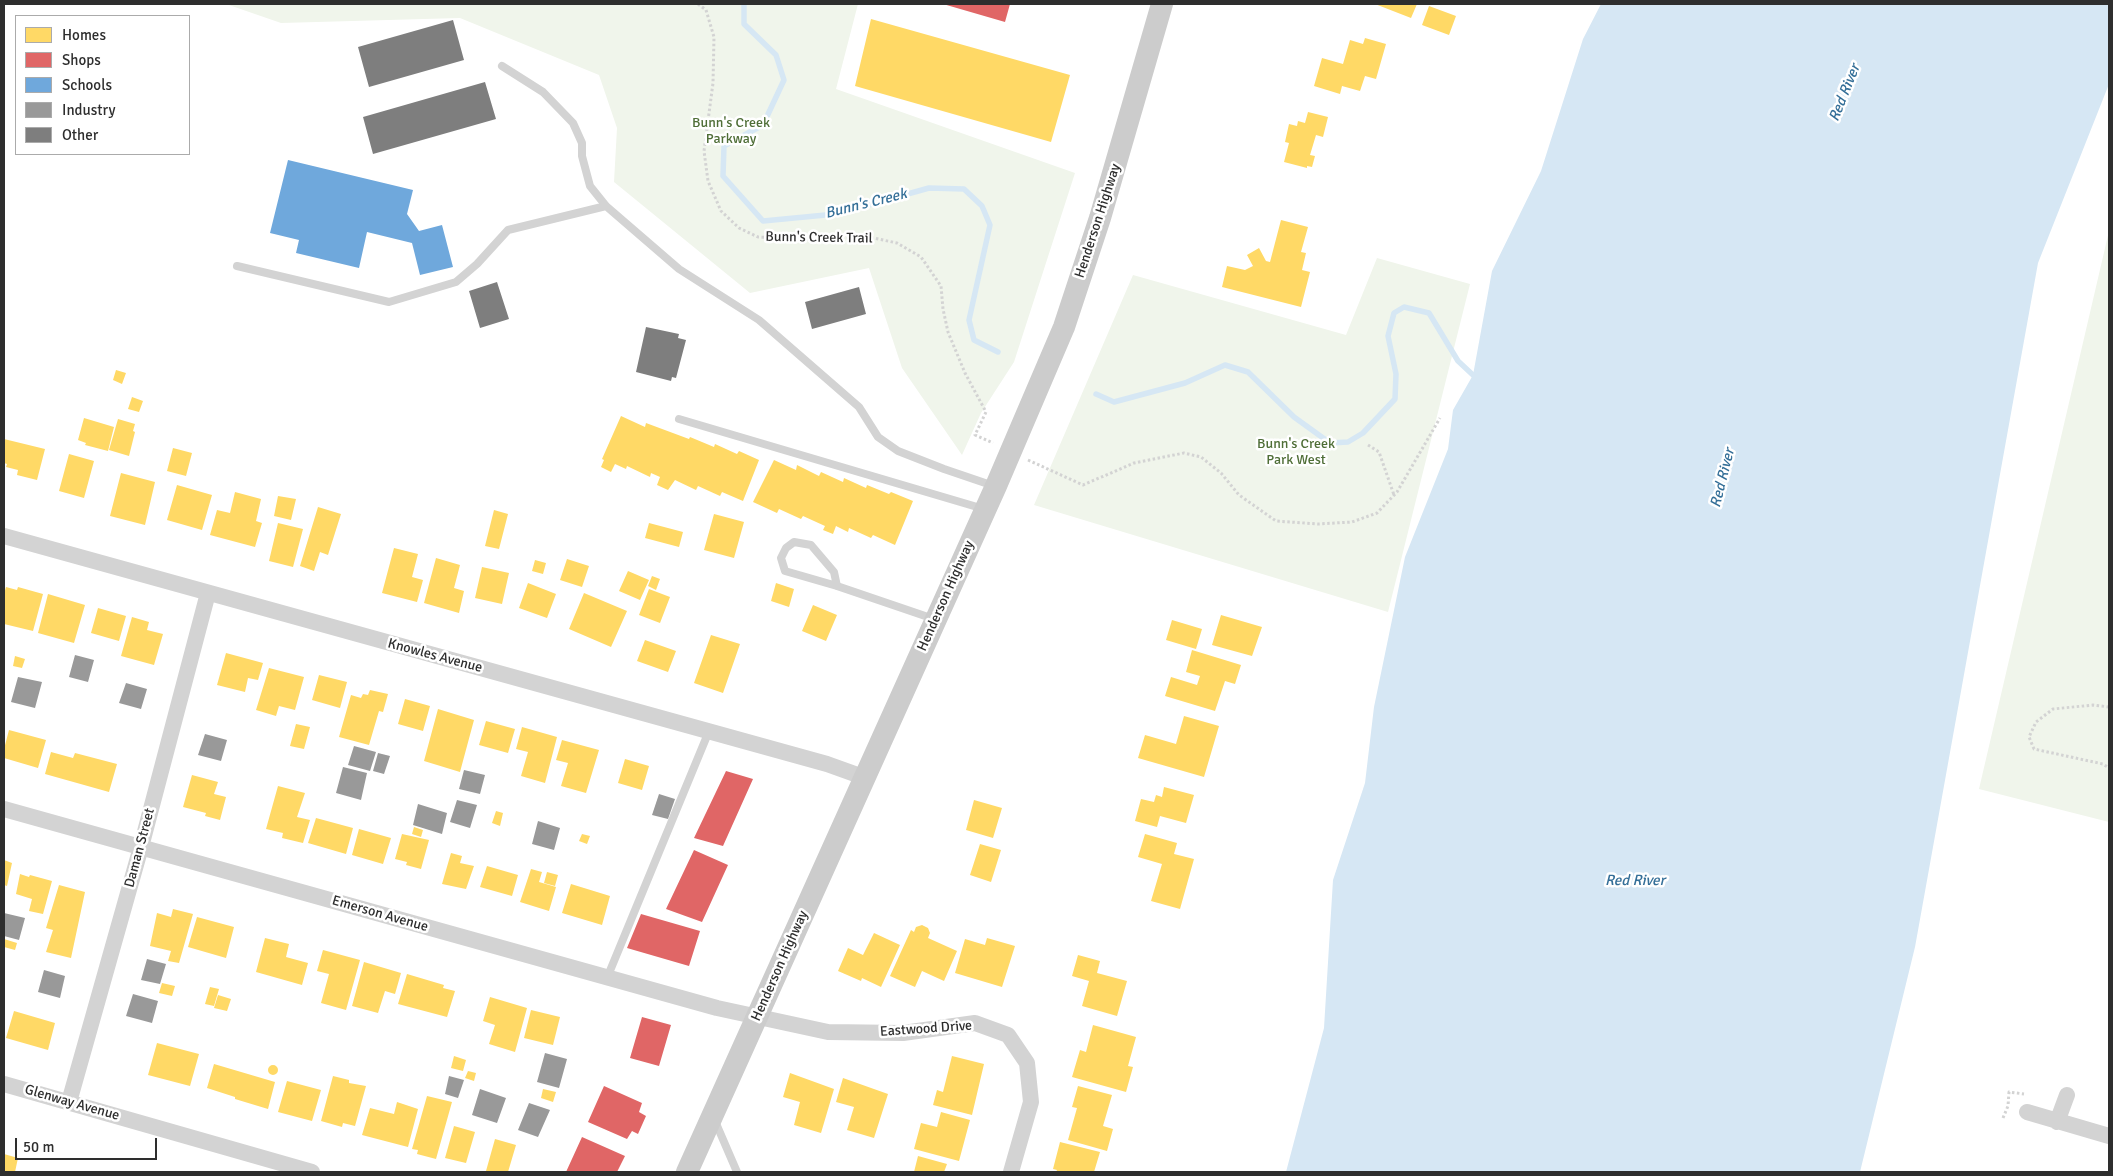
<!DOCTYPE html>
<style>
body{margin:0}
#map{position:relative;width:2113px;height:1176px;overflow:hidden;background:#fff;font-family:Signika,sans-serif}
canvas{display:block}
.frame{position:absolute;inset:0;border:5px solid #2e2e2e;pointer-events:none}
.legend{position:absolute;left:15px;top:15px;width:175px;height:140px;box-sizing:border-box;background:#fff;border:1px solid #ababab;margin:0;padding:6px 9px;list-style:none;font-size:15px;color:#2e2e2e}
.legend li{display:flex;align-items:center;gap:10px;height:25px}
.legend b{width:25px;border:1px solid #ababab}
.scale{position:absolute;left:15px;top:1138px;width:142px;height:22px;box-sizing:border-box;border:2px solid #2e2e2e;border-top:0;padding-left:6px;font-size:15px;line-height:18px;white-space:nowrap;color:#2e2e2e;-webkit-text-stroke:4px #fff;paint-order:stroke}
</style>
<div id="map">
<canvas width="2113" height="1176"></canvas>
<div class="frame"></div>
<ul class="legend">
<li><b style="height:14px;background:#ffd966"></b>Homes</li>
<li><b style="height:14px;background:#e06666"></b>Shops</li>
<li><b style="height:14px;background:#6fa8dc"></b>Schools</li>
<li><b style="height:14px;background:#999"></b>Industry</li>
<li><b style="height:14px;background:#7e7e7e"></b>Other</li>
</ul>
<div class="scale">50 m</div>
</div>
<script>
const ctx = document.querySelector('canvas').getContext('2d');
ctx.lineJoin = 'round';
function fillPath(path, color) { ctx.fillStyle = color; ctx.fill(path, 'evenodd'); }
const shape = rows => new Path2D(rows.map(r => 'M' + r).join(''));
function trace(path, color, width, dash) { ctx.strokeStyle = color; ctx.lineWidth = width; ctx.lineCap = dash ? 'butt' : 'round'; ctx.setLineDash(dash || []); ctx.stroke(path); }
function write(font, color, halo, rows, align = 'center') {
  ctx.font = font + ' Signika,sans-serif'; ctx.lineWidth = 5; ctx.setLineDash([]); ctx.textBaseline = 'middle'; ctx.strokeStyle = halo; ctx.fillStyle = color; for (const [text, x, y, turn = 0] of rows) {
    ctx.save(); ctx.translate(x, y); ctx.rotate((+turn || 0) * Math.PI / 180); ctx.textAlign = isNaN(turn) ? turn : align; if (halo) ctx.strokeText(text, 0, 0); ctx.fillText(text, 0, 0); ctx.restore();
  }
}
fillPath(shape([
 [226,4,858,4,836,89,1075,173,1014,362,981,413,962,455,902,368,869,268,750,293,614,182,617,128,599,75,460,18,281,23],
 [2109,231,2109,822,1979,789],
 [1377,258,1470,284,1388,612,1034,505,1133,275,1346,335]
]), '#f0f5eb');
fillPath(shape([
 [1601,4,2109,4,2109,84,2038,263,1915,947,1860,1172,1286,1172,1324,1028,1333,880,1365,783,1374,707,1405,557,1448,449,1453,410,1473,375,1492,271,1541,171,1583,39]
]), '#d6e7f4');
fillPath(shape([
 [1375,4,1417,4,1411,18],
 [1429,6,1456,16,1449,35,1422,25],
 [871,19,1070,75,1051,142,855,86],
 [1365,38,1386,44,1376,79,1365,76,1360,91,1342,86,1340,94,1314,86,1322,58,1343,64,1350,40,1363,44],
 [1308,112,1328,117,1323,137,1316,135,1310,155,1315,156,1312,167,1307,166,1307,168,1284,162,1289,143,1285,142,1289,124,1297,126,1298,121,1305,123],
 [1281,220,1308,227,1301,252,1306,253,1302,270,1310,272,1301,307,1222,287,1227,266,1245,270,1253,266,1247,255,1259,248,1266,261,1270,262],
 [116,370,126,373,122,384,113,380],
 [132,397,143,401,139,412,128,409],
 [621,416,645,427,646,423,689,439,690,437,714,447,715,444,737,454,739,451,759,460,743,501,722,492,720,496,698,486,696,490,675,480,668,490,657,485,660,477,651,473,650,477,627,466,626,469,615,464,611,472,601,467,604,460,602,459],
 [84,418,114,427,108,451,85,445,86,443,78,440],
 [118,419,135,424,133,431,135,432,129,456,109,450],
 [4,439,45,449,37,480,17,475,18,470,6,467,7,464,4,463],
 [173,448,192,453,186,476,167,471],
 [69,454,94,461,84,498,59,491],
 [774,460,796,470,797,465,819,476,821,472,843,482,844,478,866,488,867,485,889,494,891,492,913,501,895,545,873,535,871,538,849,528,848,532,836,526,833,534,823,530,825,526,803,516,801,519,779,509,777,513,753,502],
 [121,473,155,482,145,525,110,516],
 [177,485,212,495,202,530,167,520],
 [235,492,261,499,256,521,262,523,255,547,210,535,217,510,230,513],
 [278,496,296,499,291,520,274,516],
 [318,507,341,514,328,555,320,552,314,571,300,566],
 [494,510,508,514,499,549,485,546],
 [714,514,744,522,734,558,704,550],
 [278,523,303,529,293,567,269,561],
 [649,523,683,532,679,547,645,538],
 [394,548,418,554,412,577,423,580,417,602,382,593],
 [436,558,460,565,454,588,464,591,459,613,424,603],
 [567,559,589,566,582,587,560,580],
 [535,560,546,563,543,574,532,571],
 [482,567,509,573,502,604,475,598],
 [628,571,649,580,640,600,619,591],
 [652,576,660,579,656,590,648,586],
 [528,583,556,594,547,618,519,608],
 [776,583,794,589,789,607,771,601],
 [6,587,17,590,18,587,43,594,33,631,4,624,4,594],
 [649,589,670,597,660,623,639,615],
 [584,593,627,611,611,647,569,629],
 [48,594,85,605,74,643,38,633],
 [813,605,837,615,826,641,802,631],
 [98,608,126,616,119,641,91,633],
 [1221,615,1262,627,1252,656,1212,645],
 [132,617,149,622,147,630,163,634,154,665,121,656],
 [1172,620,1202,629,1196,649,1166,640],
 [711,635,740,644,723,693,694,683],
 [645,640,676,651,668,672,637,661],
 [1192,650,1241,665,1235,684,1225,681,1215,711,1165,696,1171,677,1197,685,1200,676,1186,672],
 [226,653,263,663,258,680,248,678,245,692,217,685],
 [15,656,25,659,22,668,13,666],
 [269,668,304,677,295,710,279,706,276,716,256,710],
 [319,675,347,682,340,708,312,700],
 [370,690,388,694,383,712,379,711,369,745,339,737,351,695,361,698,363,694,368,695],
 [405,699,430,706,423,731,398,724],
 [438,709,474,720,460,772,424,761],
 [1184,716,1219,726,1204,777,1138,758,1145,735,1176,744],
 [486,721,515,729,508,753,479,745],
 [296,724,310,727,304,749,290,746],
 [522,727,557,737,545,783,521,776,528,752,516,749],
 [9,730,46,740,38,768,4,758,4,749],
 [562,740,599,750,586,793,561,786,568,763,556,760],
 [51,752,73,758,75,753,117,764,109,792,45,774],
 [625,759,649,766,642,790,618,783],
 [192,775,218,782,214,794,226,797,220,820,205,816,206,813,183,807],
 [278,786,305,793,297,817,310,820,303,843,282,838,283,833,266,829],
 [1164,787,1194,795,1186,823,1160,816,1157,827,1135,821,1141,799,1154,802,1156,795,1162,797],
 [974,800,1002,808,993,838,966,830],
 [496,811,503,813,500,826,492,823],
 [316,818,353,828,346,854,308,843],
 [414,827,423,830,421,837,412,834],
 [359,829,391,838,383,864,352,855],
 [402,834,429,840,421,869,406,865,407,862,395,859],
 [582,834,590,836,587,844,579,841],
 [1145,834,1177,843,1174,854,1194,859,1180,909,1151,901,1162,864,1138,857],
 [980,844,1001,850,991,882,970,875],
 [451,853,462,856,460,863,474,866,466,889,442,884],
 [4,860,12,863,7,886,4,885],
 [487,866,518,875,512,896,480,887],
 [531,869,542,872,539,882,556,887,549,911,520,902],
 [547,872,558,875,555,886,544,883],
 [20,874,29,877,30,875,52,881,43,914,29,911,32,899,16,894],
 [571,884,610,896,602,925,562,913],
 [59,885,85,892,71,958,46,952,53,930,46,928],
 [173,909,193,914,179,963,168,961,171,951,150,946,157,913,171,917],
 [197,917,234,927,226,958,188,947],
 [922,925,928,928,930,933,928,938,957,951,944,981,922,971,915,987,890,976,911,930,914,932,916,927],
 [874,933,900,945,881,987,862,978,861,981,838,971,848,948,863,955],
 [265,938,289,944,286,957,308,963,302,985,256,972],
 [987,938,1015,946,1002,987,955,973,965,939,985,945],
 [4,939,17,943,15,950,4,947],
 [323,950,360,960,346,1010,321,1003,329,974,317,971],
 [1078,955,1100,961,1097,973,1127,981,1117,1016,1082,1006,1089,981,1072,976],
 [364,962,401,973,395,994,385,991,378,1013,352,1006],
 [407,974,444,985,443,988,455,991,447,1017,398,1004],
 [162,983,175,986,172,996,159,993],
 [210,987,219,989,214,1006,205,1004],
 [218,995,231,999,227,1011,214,1008],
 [490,997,527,1008,515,1052,489,1044,495,1025,483,1021],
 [531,1010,560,1017,553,1045,524,1038],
 [14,1011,55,1023,48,1050,6,1038],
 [1093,1025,1136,1037,1128,1066,1133,1067,1126,1092,1072,1077,1080,1050,1086,1052],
 [157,1043,199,1054,190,1086,148,1075],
 [454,1056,466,1060,463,1071,451,1068],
 [952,1056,984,1064,972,1115,933,1105,937,1090,943,1092],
 [214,1064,275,1082,268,1109,235,1099,235,1097,207,1088],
 '268 1070a5 5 0 1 1 10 0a5 5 0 1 1-10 0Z',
 [468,1071,476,1073,474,1081,465,1078],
 [790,1073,834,1089,821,1133,794,1125,800,1102,783,1097],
 [333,1076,349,1080,349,1083,366,1086,355,1126,343,1123,342,1127,321,1121],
 [843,1078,888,1094,874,1138,847,1130,854,1107,836,1102],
 [287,1081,321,1090,312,1121,278,1112],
 [1078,1086,1112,1095,1103,1126,1113,1129,1107,1151,1068,1140,1077,1108,1072,1107],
 [543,1089,556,1092,553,1102,541,1098],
 [427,1096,452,1102,436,1159,417,1154,418,1150,412,1149],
 [397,1102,418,1109,408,1147,362,1135,370,1108,394,1114],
 [941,1112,970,1120,959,1161,914,1149,921,1123,937,1127],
 [454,1126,475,1132,466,1163,445,1158],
 [495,1139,516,1145,508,1172,486,1171],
 [1060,1142,1100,1152,1094,1172,1056,1172,1057,1170,1053,1169],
 [4,1154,18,1158,15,1172,4,1172],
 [918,1156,947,1164,944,1172,914,1172]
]), '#ffd966');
fillPath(shape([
 [943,4,1010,4,1005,22],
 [726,771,753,779,723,846,694,838],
 [694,850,728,865,702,922,666,909],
 [641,914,700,931,689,966,627,948],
 [642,1017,671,1025,659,1066,630,1058],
 [604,1086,642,1103,639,1112,646,1116,638,1134,632,1131,627,1139,588,1122],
 [582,1137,625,1156,617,1172,566,1172]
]), '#e06666');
fillPath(shape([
 [288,160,413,190,407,214,419,231,442,225,453,267,420,275,412,243,367,232,359,268,296,253,299,240,270,233]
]), '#6fa8dc');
fillPath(shape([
 [75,655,94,660,88,682,69,677],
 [18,677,42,682,35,708,11,702],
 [126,683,147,689,141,709,119,703],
 [205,734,227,740,221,761,198,755],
 [354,746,376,752,370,771,348,765],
 [378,753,390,756,384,774,373,771],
 [343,767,367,773,361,800,336,793],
 [464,770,485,775,480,794,459,789],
 [659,794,675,799,668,819,652,815],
 [457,800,477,805,470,828,450,822],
 [418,804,447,813,442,834,413,825],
 [538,821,560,828,554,850,532,844],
 [4,913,25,918,19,940,4,936],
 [147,959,166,964,160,984,141,980],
 [44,970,65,976,60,998,38,992],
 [133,994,158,1001,152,1023,126,1016],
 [545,1053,567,1059,559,1088,537,1082],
 [449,1076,464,1080,458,1098,445,1094],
 [480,1089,506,1098,497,1123,472,1115],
 [529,1103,550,1110,538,1137,518,1130]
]), '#999');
trace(shape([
 [744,4,744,24,776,55,784,80,763,125,724,146,723,176,763,221,836,214,929,188,964,189,982,206,990,225,969,320,974,340,998,352],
 [1096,394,1114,402,1185,383,1225,365,1248,372,1294,417,1330,443,1348,442,1363,433,1395,399,1396,374,1388,336,1394,313,1404,307,1429,313,1458,361,1473,375]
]), '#d6e7f4', 5.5);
fillPath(shape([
 [453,20,464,60,369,87,358,47],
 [485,82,496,119,373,154,363,117],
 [497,282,509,319,480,328,469,291],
 [859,287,866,314,812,329,805,302],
 [646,327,679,334,678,338,686,340,676,378,672,377,671,381,636,372]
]), '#7e7e7e');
trace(shape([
 [698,4,706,10,714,37,713,83,704,151,708,181,721,211,739,228,758,237,834,240,864,236,897,243,921,257,941,286,943,309,948,332,965,373,986,412,975,435,993,443],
 [1368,445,1379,452,1394,495],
 [1028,460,1083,485,1134,463,1184,453,1201,457,1221,473,1239,495,1276,521,1318,524,1352,522,1377,513,1397,492,1440,418],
 [2109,707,2093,705,2053,709,2036,722,2029,737,2034,749,2103,764,2109,768],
 [2003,1118,2008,1106,2009,1092,2024,1094]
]), '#d3d3d3', 3, [2.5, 2.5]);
trace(shape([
 [502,66,543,92,573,123,582,143,582,156,590,186,606,206,679,269,759,320,859,407,878,437,898,451,944,469,994,486],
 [237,266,389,302,456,282,477,264,508,230,606,206],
 [679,419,984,509],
 [837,586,834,572,811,545,794,542,786,548,781,558,785,571,837,586,934,619],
 [607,978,709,731],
 [715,1121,737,1172]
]), '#d3d3d3', 8);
trace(shape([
 [4,536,827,764,866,778],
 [4,809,717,1008,828,1032,903,1033,975,1023,1008,1035,1027,1063,1031,1102,1011,1172],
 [4,1084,312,1172],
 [69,1102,141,847,208,593],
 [2027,1112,2109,1136],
 [2057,1122,2067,1095]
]), '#d3d3d3', 16);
trace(shape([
 [687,1172,996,486,1064,327,1100,218,1162,4]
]), '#ccc', 22);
write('14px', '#4f6e37', '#fff', [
 ["Bunn's Creek",731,123],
 ["Parkway",731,139],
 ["Bunn's Creek",1296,444],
 ["Park West",1296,460]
]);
write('14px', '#2e2e2e', '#fff', [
 ["Henderson Highway",1098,221,-72],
 ["Bunn's Creek Trail",819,238,1],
 ["Henderson Highway",946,596,-66],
 ["Knowles Avenue",435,656,15],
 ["Daman Street",140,848,-75],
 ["Emerson Avenue",380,914,16],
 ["Henderson Highway",780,966,-66],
 ["Eastwood Drive",926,1029,-4],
 ["Glenway Avenue",72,1103,16]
]);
write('italic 15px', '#346f98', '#fff', [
 ["Red River",1845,93,-68],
 ["Bunn's Creek",866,204,-14],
 ["Red River",1723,478,-76],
 ["Red River",1635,881]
]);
</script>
